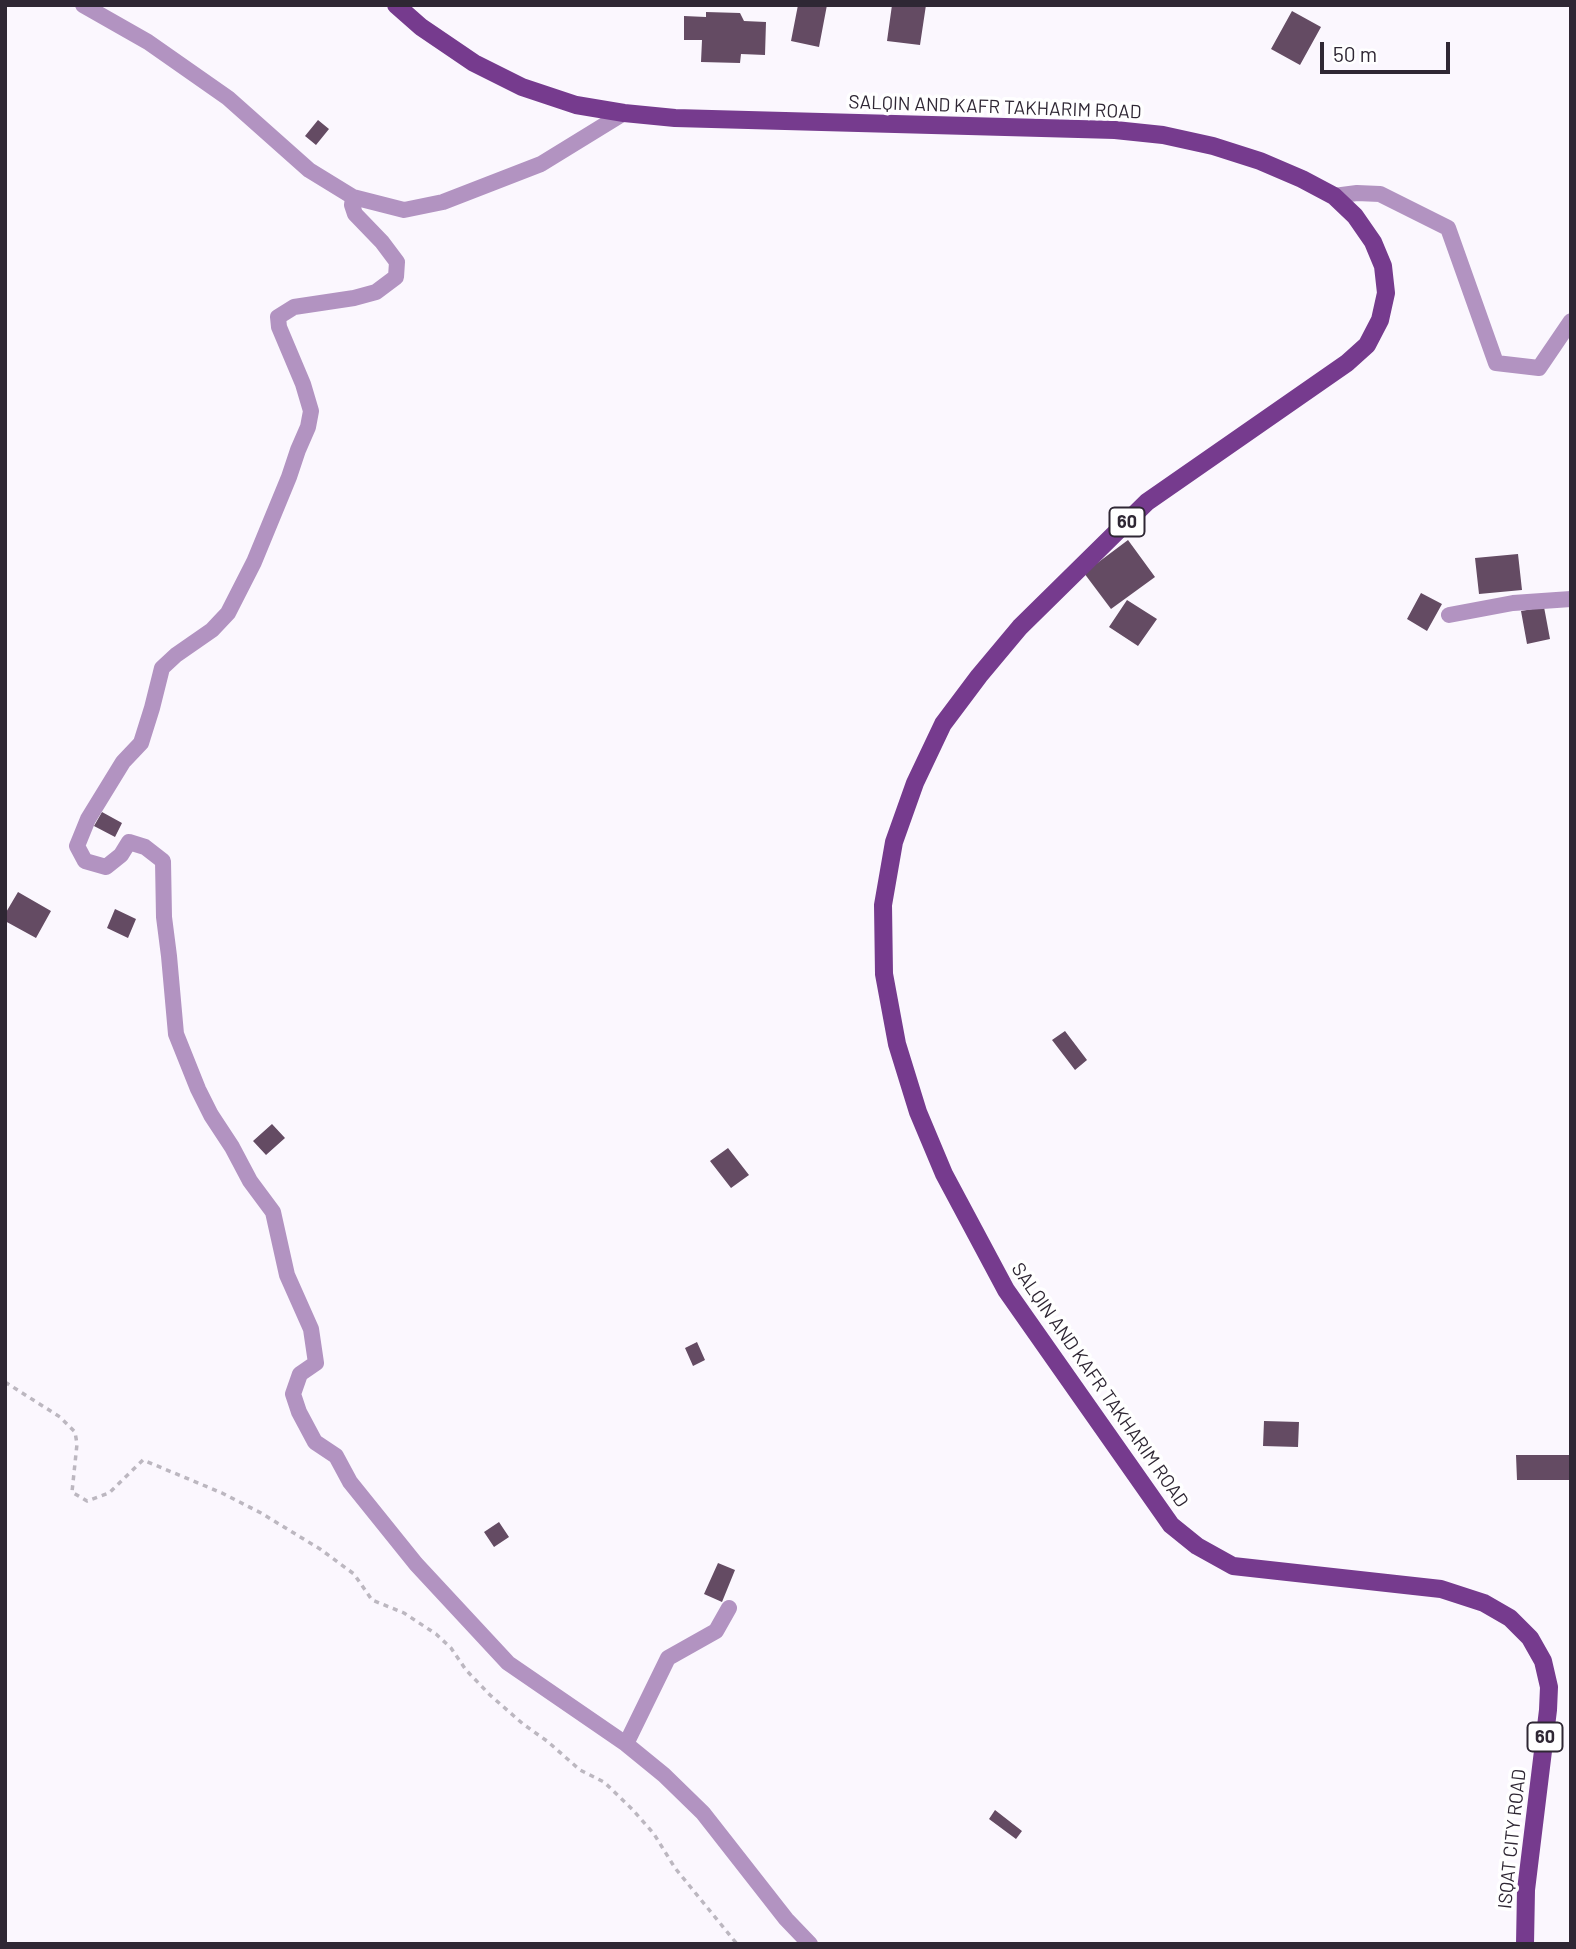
<!DOCTYPE html>
<style>
body{margin:0}
#map{position:relative;width:1576px;height:1949px;overflow:hidden;background:#fbf7fe;font-family:Barlow,sans-serif}
canvas{display:block}
.frame{position:absolute;inset:0;border:7px solid #2f2734;pointer-events:none}
.scale{position:absolute;left:1320px;top:42px;width:130px;height:32px;box-sizing:border-box;border:4px solid #2f2734;border-top:0;padding-left:9px;font-size:21px;line-height:24px;white-space:nowrap;color:#2f2734;-webkit-text-stroke:5px #fff;paint-order:stroke}
</style>
<div id="map">
<canvas width="1576" height="1949"></canvas>
<div class="frame"></div>
<div class="scale">50 m</div>
</div>
<script>
const ctx = document.querySelector('canvas').getContext('2d');
ctx.lineJoin = 'round';
function fillPath(path, color) { ctx.fillStyle = color; ctx.fill(path, 'evenodd'); }
const shape = rows => new Path2D(rows.map(r => 'M' + r).join(''));
function trace(path, color, width, dash) { ctx.strokeStyle = color; ctx.lineWidth = width; ctx.lineCap = dash ? 'butt' : 'round'; ctx.setLineDash(dash || []); ctx.stroke(path); }
function write(font, color, halo, rows, align = 'center') {
  ctx.font = font + ' Barlow,sans-serif'; ctx.lineWidth = 7; ctx.setLineDash([]); ctx.textBaseline = 'middle'; ctx.strokeStyle = halo; ctx.fillStyle = color; for (const [text, x, y, turn = 0] of rows) {
    ctx.save(); ctx.translate(x, y); ctx.rotate((+turn || 0) * Math.PI / 180); ctx.textAlign = isNaN(turn) ? turn : align; if (halo) ctx.strokeText(text, 0, 0); ctx.fillText(text, 0, 0); ctx.restore();
  }
}
fillPath(shape([
 [798,5,827,5,819,47,791,41],
 [892,5,926,5,920,45,887,41],
 [1292,11,1321,27,1300,65,1271,49],
 [706,12,740,13,744,21,766,22,765,55,741,54,740,63,701,62,702,40,684,40,684,16,706,17],
 [318,120,329,129,316,145,305,136],
 [1128,540,1155,577,1111,609,1084,573],
 [1518,554,1522,590,1479,594,1475,558],
 [1421,593,1442,604,1427,631,1407,619],
 [1127,600,1157,619,1138,646,1109,627],
 [1544,607,1550,639,1527,644,1521,611],
 [102,812,122,823,115,837,94,826],
 [18,892,51,911,36,938,5,921,5,914],
 [115,909,136,919,128,938,107,928],
 [1065,1031,1087,1060,1075,1070,1052,1040],
 [272,1124,285,1138,266,1155,253,1141],
 [728,1148,749,1175,731,1188,710,1161],
 [697,1342,705,1360,693,1366,685,1348],
 [1264,1421,1299,1422,1298,1447,1263,1446],
 [1516,1455,1571,1455,1571,1480,1517,1480],
 [499,1522,509,1537,494,1547,484,1532],
 [718,1563,735,1570,722,1602,704,1594],
 [995,1810,1022,1831,1016,1839,989,1819]
]), '#644b63');
trace(shape([
 [5,1382,60,1417,75,1432,77,1444,72,1492,87,1501,109,1493,143,1460,222,1493,261,1513,320,1549,354,1574,372,1600,404,1613,436,1634,451,1648,466,1670,490,1695,523,1724,547,1741,580,1770,604,1782,632,1809,654,1834,675,1868,737,1944]
]), '#bcb7c0', 3.5, [5, 5]);
trace(shape([
 [83,5,148,42,228,98,309,170,353,197,404,210,443,202,541,164,624,113],
 [1334,196,1357,193,1380,194,1448,228,1496,363,1539,368,1571,321],
 [353,197,352,205,355,214,382,242,397,262,396,277,376,292,354,298,294,307,278,317,279,327,303,384,311,411,308,427,298,450,289,477,254,562,228,613,212,630,176,655,162,668,152,708,141,743,123,762,88,819,77,846,85,861,106,867,121,855,129,842,145,847,163,861,164,917,169,956,176,1034,198,1089,211,1115,232,1147,250,1181,273,1212,287,1275,311,1329,316,1363,300,1374,293,1394,299,1412,315,1442,336,1456,350,1482,416,1564,508,1663,626,1744,664,1775,703,1813,786,1919,810,1944],
 [1449,615,1513,603,1571,599],
 [626,1744,668,1658,716,1631,729,1608]
]), '#b293c1', 16);
trace(shape([
 [396,5,421,27,474,63,522,87,576,105,624,113,675,118,1115,130,1163,135,1213,146,1260,161,1302,179,1334,196,1355,216,1373,242,1383,266,1386,293,1380,320,1367,345,1347,363,1147,502,1020,627,979,676,943,724,915,783,894,842,883,905,884,974,897,1044,918,1112,944,1174,1006,1290,1171,1525,1197,1546,1233,1566,1441,1589,1484,1603,1510,1618,1530,1638,1543,1661,1549,1687,1548,1710,1526,1890,1525,1944]
]), '#763b8e', 18);
for (const [x, y, w] of [
 [1127,522,35],
 [1545,1737,35]
]) { const box = new Path2D(); box.roundRect(x - w / 2, y - 14.5, w, 29, 5); ctx.fillStyle = '#fff'; ctx.fill(box); trace(box, '#2f2734', 2); }
write('bold 18px', '#2f2734', null, [
 ["60",1127,522],
 ["60",1545,1737]
]);
write('19px', '#2f2734', '#fff', [
 ["SALQIN AND KAFR TAKHARIM ROAD",995,107,2],
 ["SALQIN AND KAFR TAKHARIM ROAD",1100,1385,55],
 ["ISQAT CITY ROAD",1512,1839,-84]
]);
</script>
